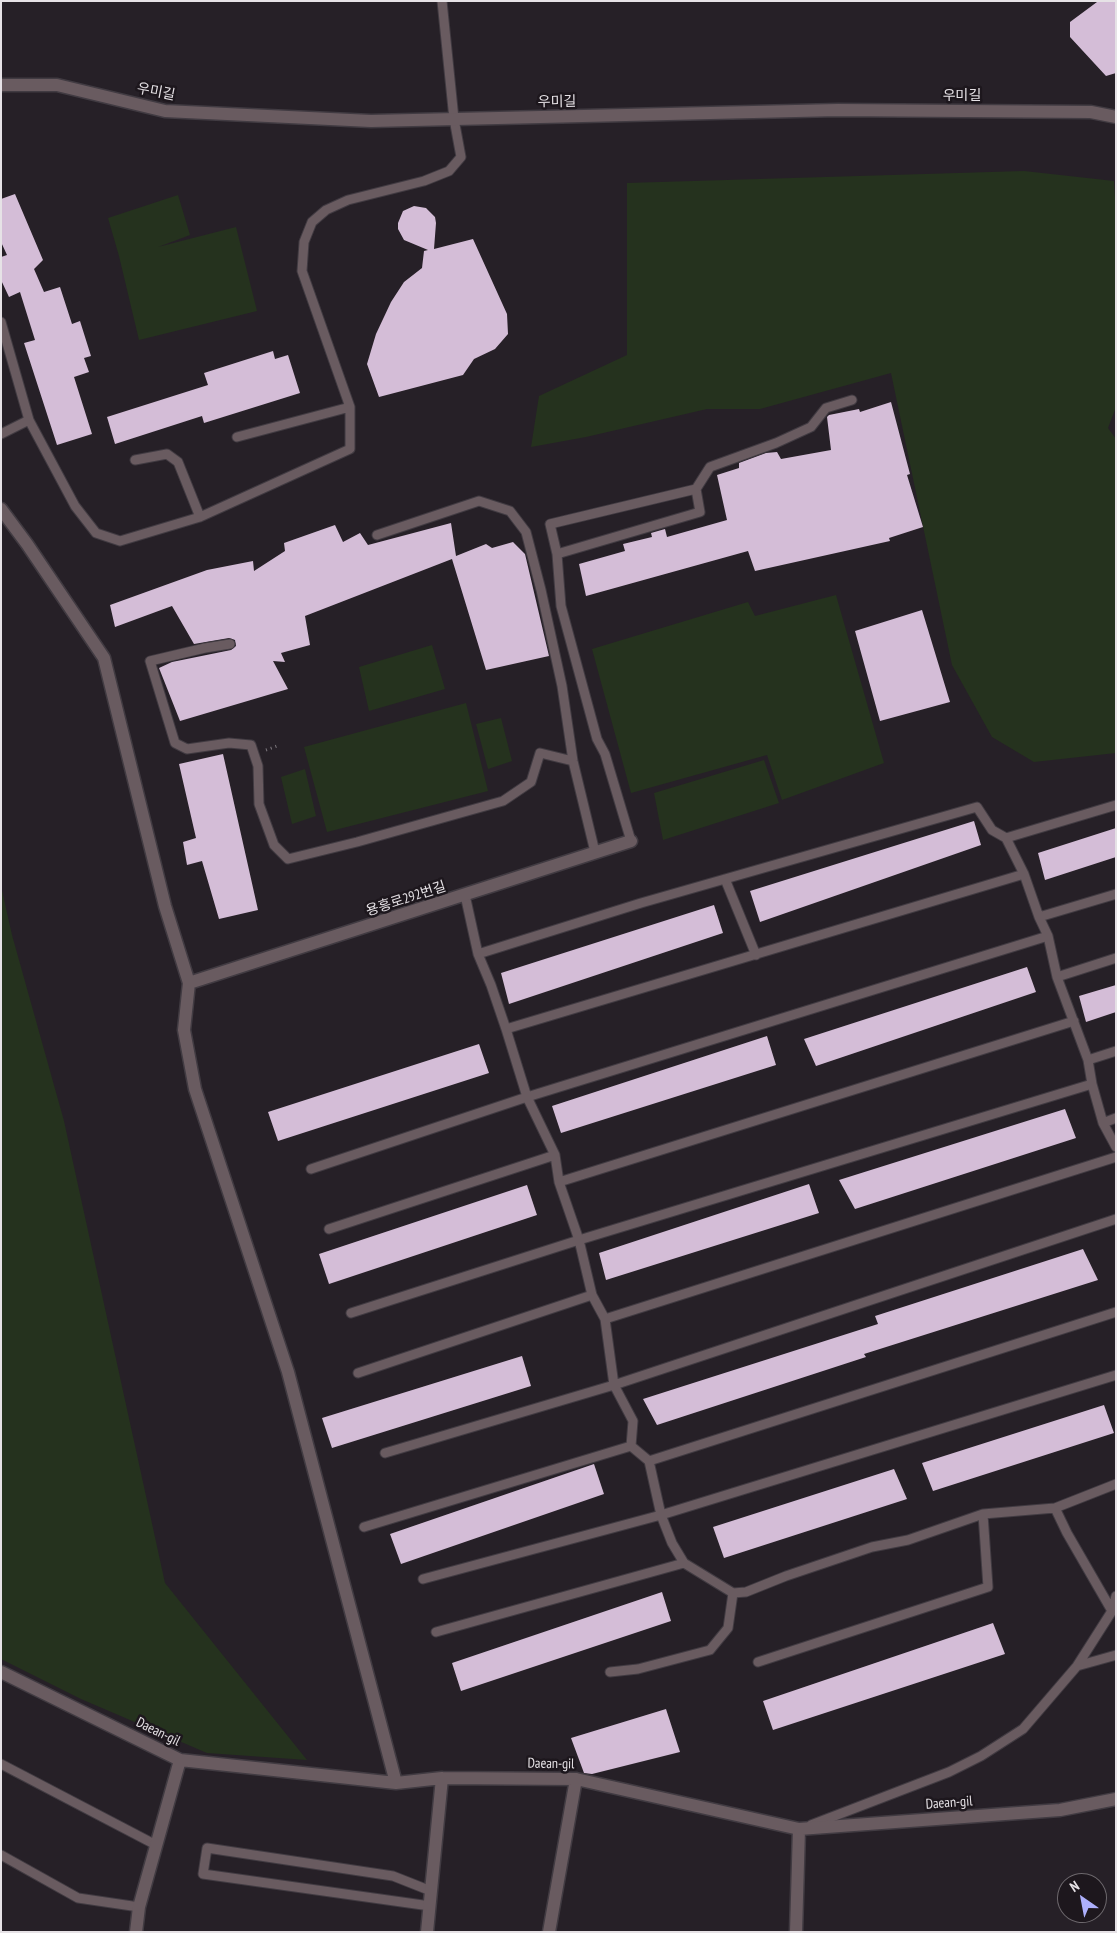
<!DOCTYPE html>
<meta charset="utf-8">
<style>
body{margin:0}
#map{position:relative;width:1117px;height:1933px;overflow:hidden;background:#262027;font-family:"PT Sans Narrow",sans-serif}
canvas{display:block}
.frame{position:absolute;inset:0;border:2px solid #e6e2e6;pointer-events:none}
.north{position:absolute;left:1057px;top:1873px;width:50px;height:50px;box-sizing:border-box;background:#1d171d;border:1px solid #6d686d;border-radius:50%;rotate:327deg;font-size:14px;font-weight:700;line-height:20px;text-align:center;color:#e6e2e6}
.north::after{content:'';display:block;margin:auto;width:18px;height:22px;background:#adaffb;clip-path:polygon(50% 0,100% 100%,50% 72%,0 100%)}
</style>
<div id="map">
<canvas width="1117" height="1933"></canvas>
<div class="frame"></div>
<div class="north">N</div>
</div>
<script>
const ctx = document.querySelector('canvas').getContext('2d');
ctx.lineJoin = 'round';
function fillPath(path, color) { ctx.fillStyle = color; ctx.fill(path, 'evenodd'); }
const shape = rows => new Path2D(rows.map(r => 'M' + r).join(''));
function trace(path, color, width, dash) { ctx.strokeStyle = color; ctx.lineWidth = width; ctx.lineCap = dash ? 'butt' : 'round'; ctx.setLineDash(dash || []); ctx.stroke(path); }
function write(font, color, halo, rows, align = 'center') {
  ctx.font = font + ' "PT Sans Narrow","Noto Sans KR",sans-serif'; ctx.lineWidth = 5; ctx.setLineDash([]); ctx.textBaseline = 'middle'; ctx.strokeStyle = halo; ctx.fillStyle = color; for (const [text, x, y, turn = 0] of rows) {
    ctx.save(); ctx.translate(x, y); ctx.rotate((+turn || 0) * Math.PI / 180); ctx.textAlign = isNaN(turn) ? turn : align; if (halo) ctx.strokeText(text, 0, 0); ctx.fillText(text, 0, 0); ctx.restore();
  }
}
fillPath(shape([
 [1024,171,1114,181,1116,214,1116,407,1108,428,1116,439,1116,753,1034,762,992,737,952,665,891,373,760,409,707,409,586,437,531,447,539,396,627,355,627,183],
 [178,195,190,235,158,247,236,227,257,311,139,340,119,256,108,218],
 [836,595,884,763,782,800,767,755,631,793,592,649,748,602,755,616],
 [432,645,445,689,369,711,359,667],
 [466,703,488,791,327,832,304,747],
 [501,718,512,761,488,769,476,724],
 [764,760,779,803,663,840,654,793],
 [305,769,316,816,292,824,281,777],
 [1,886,12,935,64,1121,165,1583,307,1760,207,1753,81,1699,1,1659]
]), '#25321e');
fillPath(shape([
 [1116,1,1116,73,1106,76,1070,37,1070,22,1097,2],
 [15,194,43,260,34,269,44,292,60,287,72,324,80,321,91,356,84,358,89,372,74,377,92,434,57,445,24,343,35,340,20,292,9,297,1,280,1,257,7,255,1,242,1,199],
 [414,206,426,208,435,217,436,223,434,249,473,239,507,314,508,334,495,349,474,359,463,375,379,397,367,364,376,334,391,302,404,282,422,268,424,251,428,250,404,240,398,229,398,223,403,211],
 [273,351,275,359,288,355,300,393,204,423,202,416,115,444,107,417,208,385,204,373],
 [891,402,910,474,907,475,923,527,889,538,890,541,755,571,748,551,586,596,579,564,625,551,623,544,652,537,651,533,665,529,667,537,727,520,717,475,739,468,739,463,766,453,777,452,781,459,831,450,827,417,829,415,859,409,860,412],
 [451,523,456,556,486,544,492,548,513,542,525,554,549,656,486,670,452,559,305,616,310,645,281,653,285,662,273,661,288,689,180,721,159,668,172,662,231,650,236,646,235,640,229,638,194,644,172,606,115,627,110,605,207,570,253,561,254,571,285,551,284,543,335,525,343,542,360,533,368,545],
 [922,610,950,702,880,721,855,631],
 [223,754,258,910,219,919,202,861,187,865,183,842,196,838,179,764],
 [974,821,981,845,760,922,750,891],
 [1116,828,1116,857,1045,880,1038,853],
 [714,905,723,933,509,1004,501,973],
 [1027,967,1036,992,816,1066,804,1039],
 [1116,985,1116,1012,1086,1022,1079,996],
 [767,1036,776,1065,561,1133,552,1106],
 [479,1044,489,1073,278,1141,268,1112],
 [1065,1109,1076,1138,855,1209,839,1180],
 [809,1184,819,1213,606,1280,599,1253],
 [527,1185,537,1215,329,1284,319,1254],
 [1083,1249,1098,1280,864,1354,866,1357,657,1425,643,1399,878,1324,875,1316],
 [522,1356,531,1386,332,1448,322,1418],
 [1104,1405,1114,1433,933,1491,922,1463],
 [594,1464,604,1494,401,1564,390,1534],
 [894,1469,907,1499,724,1558,713,1527],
 [662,1592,671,1621,461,1691,452,1663],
 [993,1623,1005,1654,773,1730,763,1701],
 [666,1709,680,1752,592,1774,584,1773,571,1738]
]), '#d4bdd7');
const service = shape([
 [1,322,29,420,75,506,96,533,120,541,200,517,350,449,350,407,302,271,304,242,312,222,326,210,348,200,424,181,449,171,461,157,454,119,442,1],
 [1,434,29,420],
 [237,437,350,407],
 [135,460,167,454,178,462,200,517],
 [696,489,710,467,776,443,811,427,826,408,852,400],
 [377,535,479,501,510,511,526,532,541,590,562,686,573,761,595,852],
 [557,554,700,512,696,489,550,524,557,554,561,606,597,739,605,754,631,841],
 [230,644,205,648,150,661,175,743,187,749,229,743,251,745,258,766,259,804,274,845,288,859,357,842,503,801,531,782,540,753,573,761],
 [1116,805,1006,838,1024,874,1039,917,1048,936,1057,977,1088,1060,1092,1084,1103,1123,1116,1147],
 [725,879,756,955],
 [465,895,478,954,491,985,506,1029,527,1097,555,1155,559,1182,579,1240,592,1295,605,1319,614,1385,633,1421,631,1446,649,1461,661,1515,672,1543,684,1563,733,1593],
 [1039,917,1116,894],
 [478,954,641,903,977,807,992,830,1006,838],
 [1057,977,1116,958],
 [506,1029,1024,874],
 [1088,1060,1116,1051],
 [1103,1123,1116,1118],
 [311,1169,527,1097,1048,936],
 [559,1182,1074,1021],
 [329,1229,555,1155],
 [351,1313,579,1240,1092,1084],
 [605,1319,1116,1157],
 [358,1373,592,1295],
 [385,1453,614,1385,1116,1219],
 [649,1461,1116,1312],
 [1055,1508,1116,1484],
 [364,1527,631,1446],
 [423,1579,661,1515,1116,1375],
 [436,1632,684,1563],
 [758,1662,988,1587,983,1514],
 [1077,1666,1116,1655],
 [610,1672,638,1669,710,1650,728,1628,733,1593,746,1592,786,1576,872,1547,908,1540,983,1514,1055,1508,1067,1533,1112,1611],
 [1,1764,156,1845],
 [811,1825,949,1772,981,1756,1023,1729,1077,1666,1112,1611,1116,1596],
 [1,1855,78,1898,139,1907],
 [430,1906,203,1874,207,1848,393,1876,431,1891]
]);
const minor = shape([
 [1,85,57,85,165,111,371,121,838,110,1091,112,1116,117],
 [1,509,27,544,104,658,165,906,189,983,184,1030,195,1089,288,1372,396,1783],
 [189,983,631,841],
 [1,1672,180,1760,396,1783,442,1778,576,1779,799,1829,1060,1810,1116,1799],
 [136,1932,139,1907,180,1760],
 [427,1932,442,1778],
 [549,1932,576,1779],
 [796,1932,799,1829]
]);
trace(service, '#413b42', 11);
trace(minor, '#413b42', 15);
trace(shape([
 [266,750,277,746]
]), '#7c777d', 3, [1, 4]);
trace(service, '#695b60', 9);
trace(minor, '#695b60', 12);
write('14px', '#e6e2e6', '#1d171d', [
 ["우미길",156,92,11],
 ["우미길",962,96],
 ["우미길",557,102,-1],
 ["용흥로292번길",406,899,-18],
 ["Daean-gil",158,1732,26],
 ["Daean-gil",551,1764,1],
 ["Daean-gil",949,1803,-4]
]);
</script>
